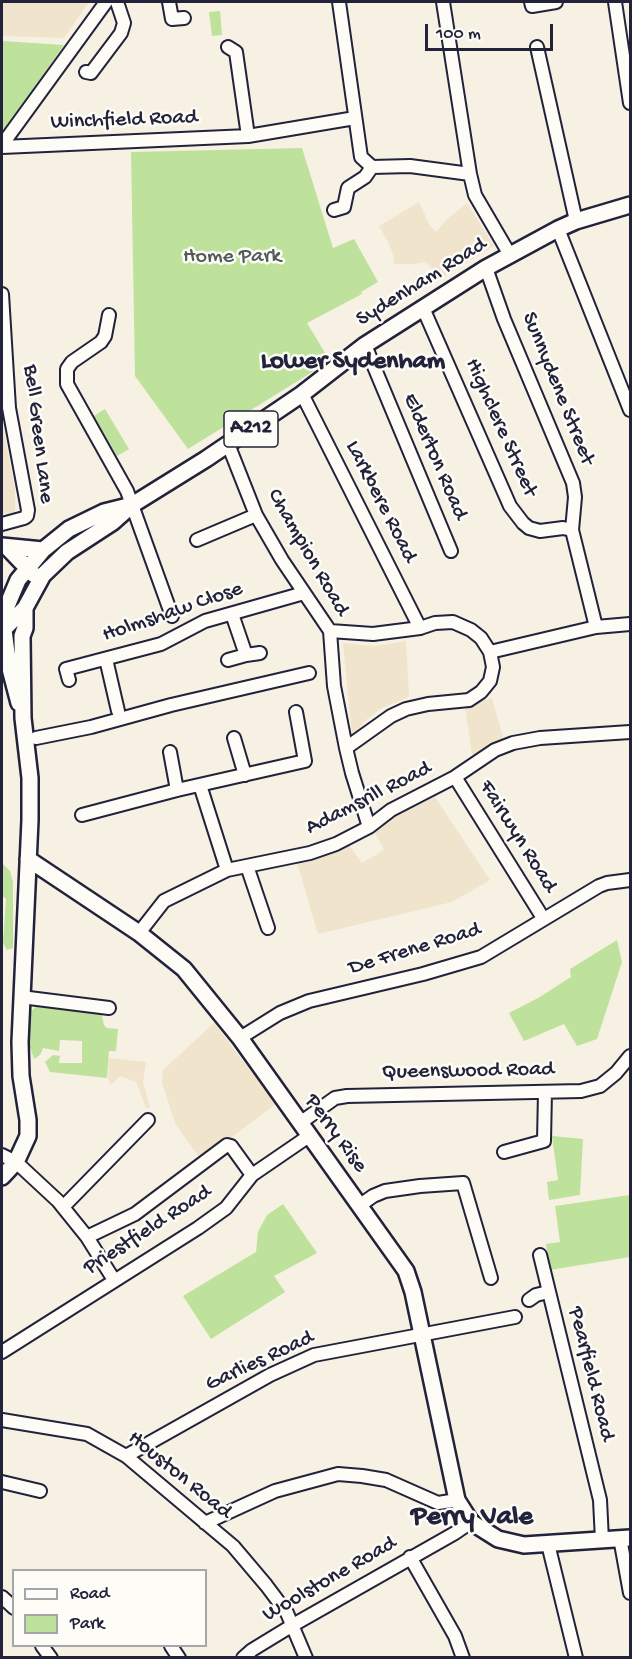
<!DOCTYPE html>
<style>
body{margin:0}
#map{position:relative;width:632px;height:1659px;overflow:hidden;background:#f7f1e3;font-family:"Gochi Hand",sans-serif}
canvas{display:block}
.frame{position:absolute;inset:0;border:3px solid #22223b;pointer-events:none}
.legend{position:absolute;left:12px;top:1569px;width:195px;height:78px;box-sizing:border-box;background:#fdfcf7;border:2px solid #a5a5ac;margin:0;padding:8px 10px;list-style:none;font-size:18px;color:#22223b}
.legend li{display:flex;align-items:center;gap:12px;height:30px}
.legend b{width:30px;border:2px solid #a5a5ac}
.scale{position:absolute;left:425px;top:24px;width:128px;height:27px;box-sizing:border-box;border:3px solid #22223b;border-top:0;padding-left:8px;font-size:18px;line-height:21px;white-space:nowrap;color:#22223b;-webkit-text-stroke:4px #fdfcf7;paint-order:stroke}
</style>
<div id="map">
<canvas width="632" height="1659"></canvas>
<div class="frame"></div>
<ul class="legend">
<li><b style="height:8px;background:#fdfcf7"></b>Road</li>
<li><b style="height:16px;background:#bee29b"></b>Park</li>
</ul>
<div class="scale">100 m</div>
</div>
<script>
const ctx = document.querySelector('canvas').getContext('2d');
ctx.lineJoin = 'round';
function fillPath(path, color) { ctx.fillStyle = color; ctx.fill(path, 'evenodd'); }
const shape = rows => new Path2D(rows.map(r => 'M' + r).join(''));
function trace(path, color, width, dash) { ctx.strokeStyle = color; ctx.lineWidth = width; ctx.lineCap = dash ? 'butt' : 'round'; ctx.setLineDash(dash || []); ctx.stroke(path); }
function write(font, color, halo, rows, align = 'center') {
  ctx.font = font + ' "Gochi Hand",sans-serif'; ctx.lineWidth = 5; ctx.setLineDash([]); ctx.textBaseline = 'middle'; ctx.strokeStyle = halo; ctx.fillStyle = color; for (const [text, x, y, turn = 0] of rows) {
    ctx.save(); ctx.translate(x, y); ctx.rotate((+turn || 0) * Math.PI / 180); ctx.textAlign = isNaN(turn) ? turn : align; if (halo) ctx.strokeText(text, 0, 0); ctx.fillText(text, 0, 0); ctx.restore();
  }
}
fillPath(shape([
 [2,2,89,2,64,38,2,36],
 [419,202,430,226,436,232,447,219,467,203,494,246,440,279,426,262,413,264,394,264,393,255,388,242,379,226],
 [2,422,15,489,15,513,2,514],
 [406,641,409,697,382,708,366,720,352,736,343,643,376,646],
 [492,698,504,741,472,755,465,706],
 [435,797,490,880,452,902,318,934,296,859,347,842,362,863,384,850,372,827],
 [214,1023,276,1104,201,1160,176,1125,172,1114,162,1083,163,1070],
 [109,1058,146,1062,143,1082,150,1108,146,1108,136,1082,120,1076,111,1085,108,1079]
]), '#f0e4cc');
fillPath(shape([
 [220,11,222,35,212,36,209,12],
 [2,41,64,45,2,134],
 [302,148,333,248,354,239,378,282,361,292,362,294,307,323,330,361,188,449,135,376,131,152],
 [105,409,129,449,117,456,94,416],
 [2,863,10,871,13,882,13,948,7,950,3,943,6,899,2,895],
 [617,940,622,962,597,1039,577,1046,564,1024,524,1041,509,1013,538,998,571,977,570,969],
 [39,1004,101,1011,104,1025,107,1028,118,1029,116,1051,109,1051,107,1078,50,1072,45,1062,53,1055,60,1056,59,1063,82,1063,82,1041,60,1040,59,1051,43,1048,40,1055,34,1059,29,1044,30,1012],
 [552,1136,583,1139,580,1195,549,1200,547,1182,558,1180],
 [630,1195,630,1257,550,1270,546,1244,560,1242,555,1206],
 [283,1204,317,1253,274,1276,285,1292,211,1339,183,1296,256,1252,258,1232,267,1215]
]), '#bee29b');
const minor = shape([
 [169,2,172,19,184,18],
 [339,2,361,157,372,167,410,166,470,174,443,2],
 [531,2,532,6,556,2],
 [615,2,630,103],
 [228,47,236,52,248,136],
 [537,47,576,221],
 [86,72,91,73,121,33,124,23,117,2],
 [2,145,106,2],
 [2,147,248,136,355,118],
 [470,174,475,195,510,255],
 [334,210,344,207,348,188,365,177,372,167],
 [558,229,630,410],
 [486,268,504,319,573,483,575,497,572,530],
 [2,294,9,408,28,510,27,516,24,518,2,524],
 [423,308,510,506,523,523,529,528,540,531,563,528,572,530,596,627],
 [109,315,105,336,101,342,72,362,67,369,67,384,127,491,172,616],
 [365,345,451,551],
 [302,394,420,628],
 [228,444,256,515,282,560,330,631,334,686,346,748,352,773,369,827],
 [197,540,256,515],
 [330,631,373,634,420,628,435,623,453,622,471,630,481,638,490,652,493,667,490,681,481,692,469,700,428,704,406,709,391,716,346,748],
 [490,652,596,627,630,624],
 [246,655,260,653],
 [106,659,118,711],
 [228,660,246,655,232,614],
 [69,680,66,669,161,644,205,621,304,593],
 [36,738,91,727,171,705,309,673],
 [234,738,245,775],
 [170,752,177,790],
 [455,777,543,918],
 [200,785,227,870],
 [82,815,177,790,305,761,296,712],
 [247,866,268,928],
 [139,933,164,901,227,870,310,853,336,844,369,827,391,810,455,777,495,750,513,743,540,738,630,732],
 [21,997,109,1008],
 [240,1038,280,1013,309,1001,423,974,481,957,599,886,607,883,630,880],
 [300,1123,335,1098,347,1096,581,1091,600,1086,616,1073,630,1056],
 [504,1152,544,1141,545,1092],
 [2,1155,16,1162,58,1201,87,1237,114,1280],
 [359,1206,373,1196,385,1191,420,1186,463,1183,491,1278],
 [63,1207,148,1120],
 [87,1237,135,1214,227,1145,231,1146,252,1175],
 [540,1255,600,1500,602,1540],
 [529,1300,536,1295,548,1292],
 [2,1352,198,1228,226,1208,252,1175,309,1136],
 [2,1420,87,1434,126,1456,233,1546,266,1585,287,1613,306,1658],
 [126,1456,270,1375,314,1355,515,1317],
 [2,1482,40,1491],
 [205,1523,275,1491,338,1474,362,1476,386,1480,438,1503,457,1500],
 [620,1538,630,1593],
 [548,1544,576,1658],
 [410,1557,455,1636,463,1658],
 [2,1597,14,1608],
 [42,1646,51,1658],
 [171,1646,179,1658],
 [243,1658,252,1650,293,1625,455,1533,471,1522]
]);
const major = shape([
 [2,546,43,550],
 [7,547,33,574],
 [2,631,25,608,43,575,67,552,113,522,132,505,206,459,302,394,365,345,486,268,558,229,576,221,630,205],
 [19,703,8,661,4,630,7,606,18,580,43,550,69,529,104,512,128,506],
 [28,859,139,933,184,969,240,1038,406,1271,413,1292,457,1500,471,1522,498,1539,524,1545,630,1538],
 [2,1177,16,1162,28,1136,28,1120,21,1076,20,1042,30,820,30,778,23,718,22,636,25,628,25,608]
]);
trace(minor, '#22223b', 16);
trace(major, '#22223b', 20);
trace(minor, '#fdfcf7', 12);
trace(major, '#fdfcf7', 15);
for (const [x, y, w] of [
 [251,429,54]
]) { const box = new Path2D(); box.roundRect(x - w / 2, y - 18, w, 36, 4.5); ctx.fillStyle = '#fdfcf7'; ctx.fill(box); trace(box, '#22223b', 1.5); }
write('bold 21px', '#22223b', null, [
 ["A212",251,429]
]);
write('22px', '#22223b', '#fdfcf7', [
 ["Winchfield Road",124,121,-2],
 ["Sydenham Road",422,283,-32],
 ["Sunnydene Street",557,389,68],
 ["Highclere Street",500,428,66],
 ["Bell Green Lane",37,434,83],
 ["Elderton Road",434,457,67],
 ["Larkbere Road",380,502,63],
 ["Champion Road",307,553,60],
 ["Holmshaw Close",173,613,-19],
 ["Adamsrill Road",369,799,-27],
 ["Fairwyn Road",517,837,58],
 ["De Frene Road",415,950,-17],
 ["Queenswood Road",468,1072,-1],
 ["Perry Rise",335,1134,54],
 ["Priestfield Road",148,1231,-33],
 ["Garlies Road",260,1362,-25],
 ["Pearfield Road",590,1374,76],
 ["Houston Road",179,1476,39],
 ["Woolstone Road",330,1580,-30]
]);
write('22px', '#515c58', '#fdfcf7', [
 ["Home Park",232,258]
]);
write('bold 26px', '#22223b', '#fdfcf7', [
 ["Lower Sydenham",353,363]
]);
write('bold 28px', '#22223b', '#fdfcf7', [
 ["Perry Vale",472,1519]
]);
</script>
